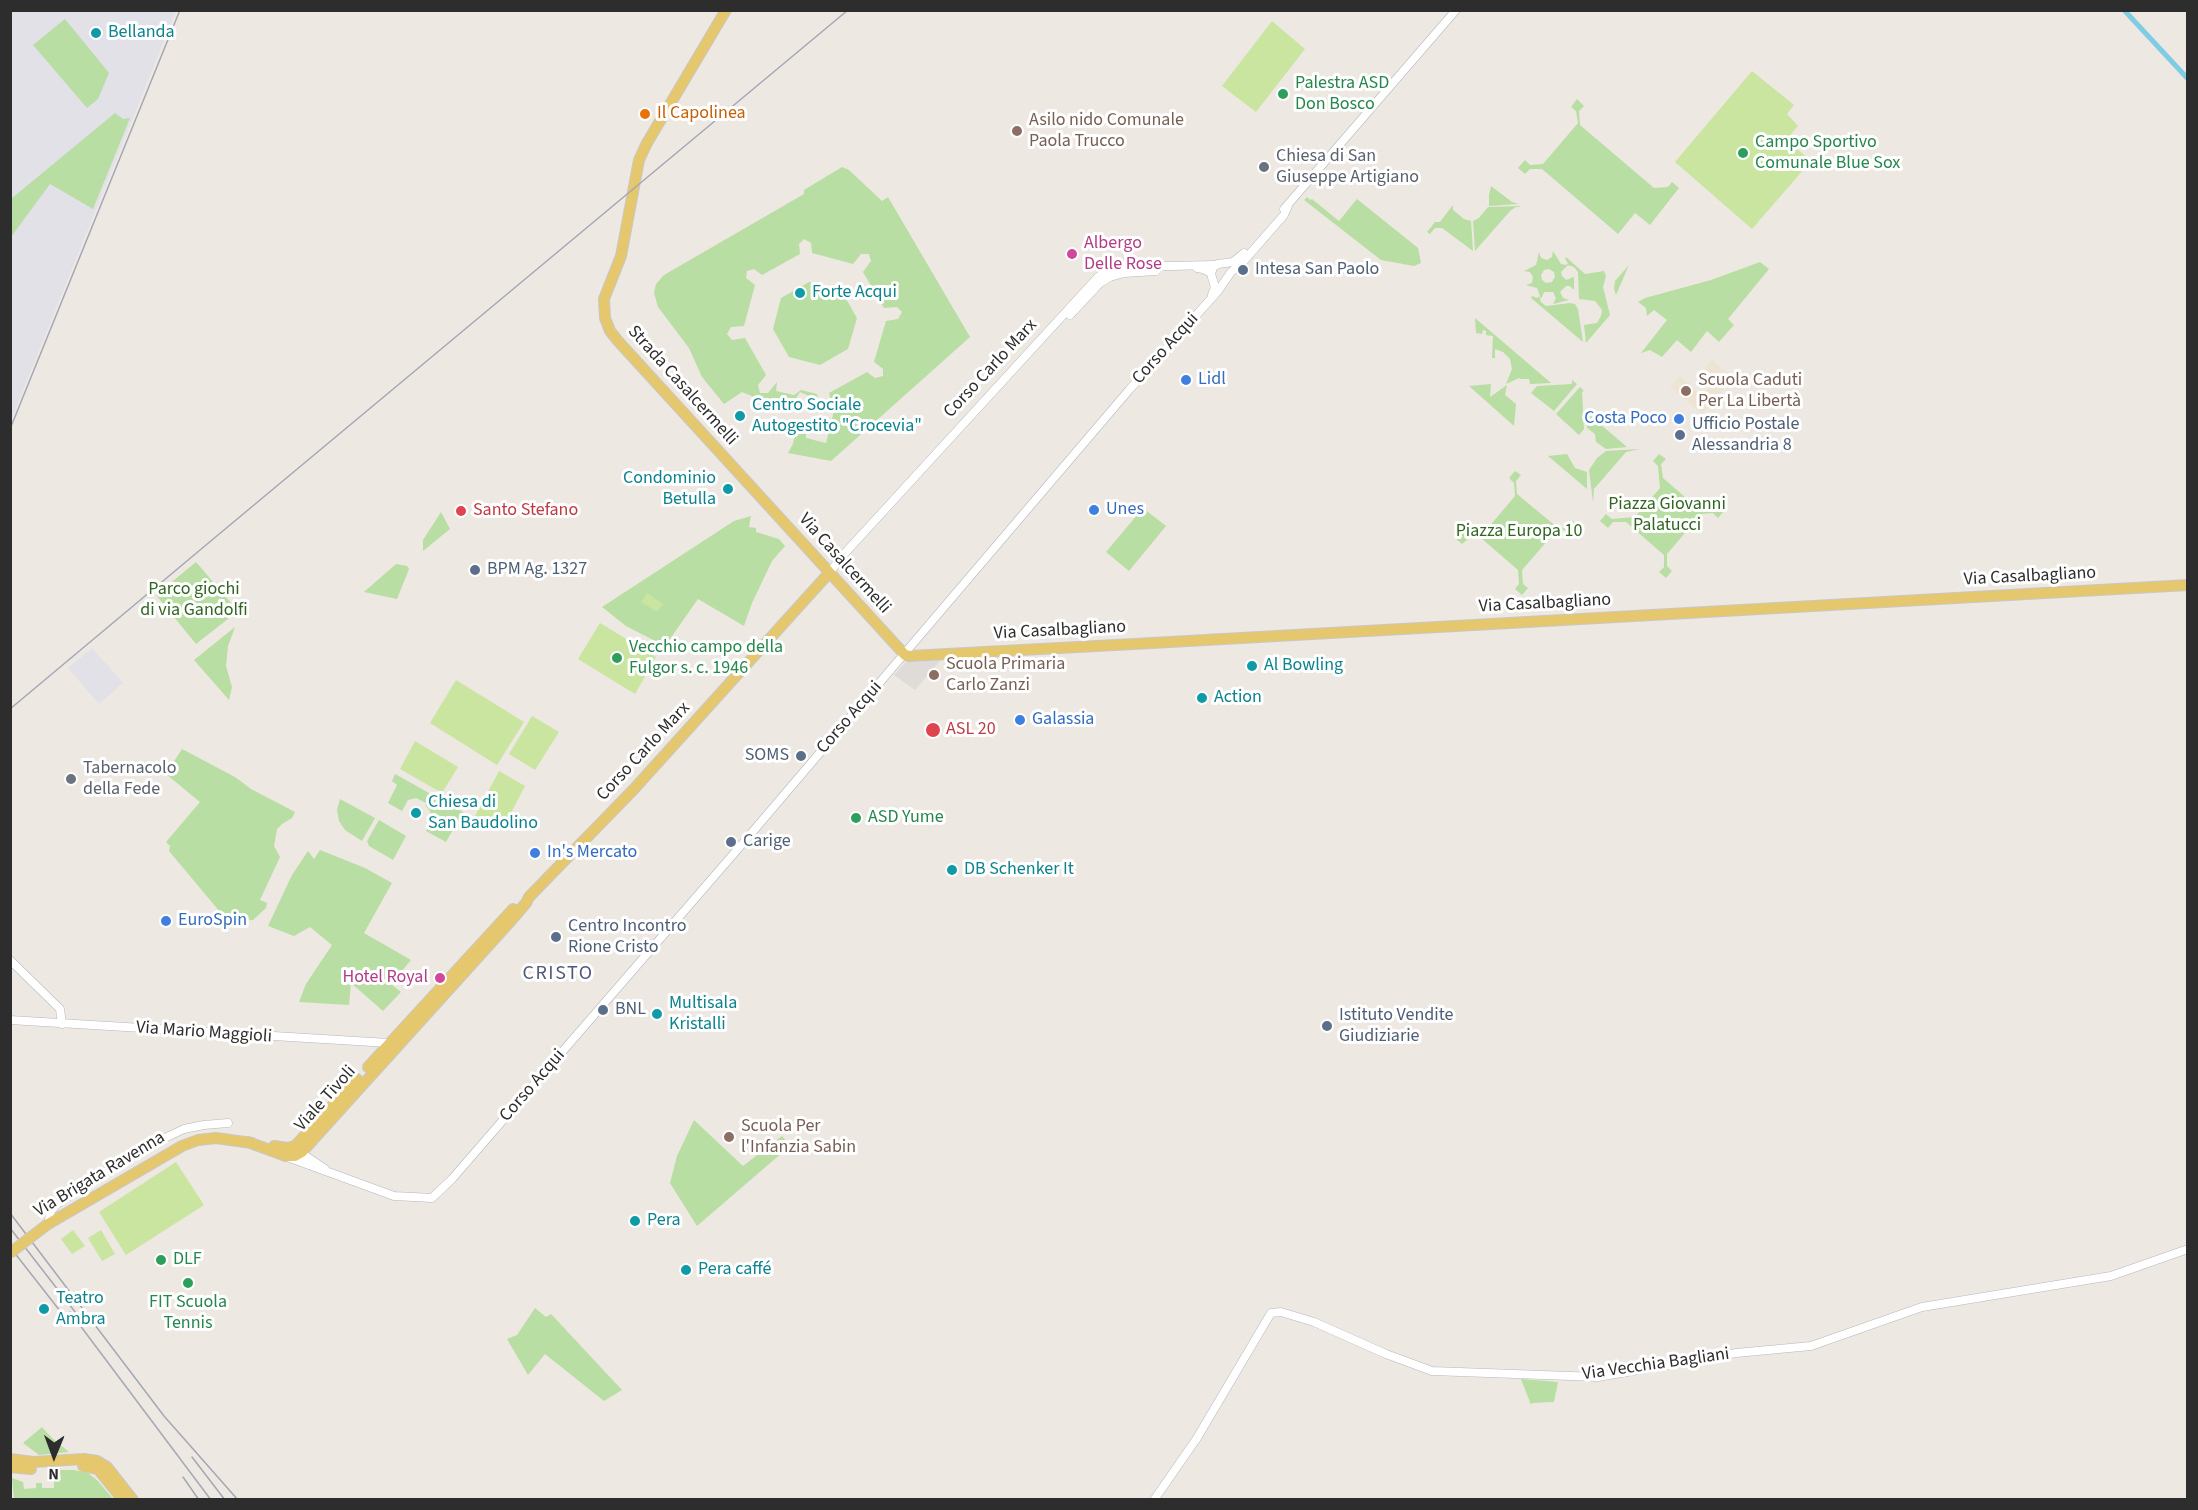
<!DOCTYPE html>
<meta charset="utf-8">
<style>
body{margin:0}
#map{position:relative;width:2198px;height:1510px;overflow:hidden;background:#ede8e1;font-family:"Source Sans 3",sans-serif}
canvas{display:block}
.frame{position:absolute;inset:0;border:12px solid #2d2d2d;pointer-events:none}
.north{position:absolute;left:24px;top:1426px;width:60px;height:60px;-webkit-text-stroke:4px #fff;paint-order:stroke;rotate:181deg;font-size:16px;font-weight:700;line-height:24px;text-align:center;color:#2d2d2d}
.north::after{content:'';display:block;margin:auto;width:21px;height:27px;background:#2d2d2d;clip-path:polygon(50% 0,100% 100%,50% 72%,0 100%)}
</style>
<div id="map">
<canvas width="2198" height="1510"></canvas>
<div class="frame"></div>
<div class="north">N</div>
</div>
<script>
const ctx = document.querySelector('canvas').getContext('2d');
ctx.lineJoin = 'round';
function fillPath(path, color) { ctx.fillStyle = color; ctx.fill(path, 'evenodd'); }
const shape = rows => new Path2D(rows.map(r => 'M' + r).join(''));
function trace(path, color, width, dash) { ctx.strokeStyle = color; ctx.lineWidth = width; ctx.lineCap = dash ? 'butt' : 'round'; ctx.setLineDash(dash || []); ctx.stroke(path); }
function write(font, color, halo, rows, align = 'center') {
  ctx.font = font + ' "Source Sans 3",sans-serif'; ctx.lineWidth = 6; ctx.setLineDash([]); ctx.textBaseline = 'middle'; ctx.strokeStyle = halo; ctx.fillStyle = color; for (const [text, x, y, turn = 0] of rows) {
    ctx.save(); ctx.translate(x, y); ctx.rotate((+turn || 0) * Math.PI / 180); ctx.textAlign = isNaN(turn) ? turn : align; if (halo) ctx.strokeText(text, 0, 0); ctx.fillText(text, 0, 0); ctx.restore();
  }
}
fillPath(shape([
 [11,11,176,11,11,420],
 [92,648,123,683,99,704,68,668]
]), '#e2e1e7');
fillPath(shape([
 [1712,360,1733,378,1702,414,1670,386,1680,376,1702,396,1715,380,1704,369]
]), '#ede4d3');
fillPath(shape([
 [65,19,109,73,98,99,87,108,33,45],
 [1577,99,1584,106,1579,111,1580,125,1654,188,1668,187,1672,182,1679,188,1650,225,1635,213,1618,234,1542,169,1530,169,1525,174,1518,168,1525,160,1530,165,1543,164,1578,123,1576,111,1571,107],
 [115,113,123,119,130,118,93,209,50,184,11,237,11,199],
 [842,167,849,170,882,201,888,197,970,337,831,461,788,453,793,444,795,434,806,434,806,438,826,443,834,411,814,403,807,395,800,392,790,408,785,410,742,392,724,404,702,377,689,348,658,307,654,293,656,284,664,275,804,194,804,190],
 [804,239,811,243,812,253,853,264,861,254,869,254,871,261,863,272,884,308,897,307,902,312,898,319,886,321,874,362,883,369,883,376,875,378,867,372,829,393,831,402,825,408,819,404,817,394,801,390,794,395,776,391,777,382,768,393,760,393,758,385,766,375,745,338,732,340,727,334,731,327,744,326,755,285,746,278,747,271,754,269,762,275,800,254,799,244],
 [1491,186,1512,202,1519,204,1489,206,1489,195],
 [1307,197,1310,200,1312,199,1339,221,1357,199,1418,248,1421,263,1414,266,1381,260,1304,200],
 [1453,205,1453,210,1464,219,1471,221,1473,251,1442,228,1435,228,1430,234,1427,232,1435,222,1440,222],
 [1519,206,1521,207,1516,207,1510,211,1475,251,1473,221,1479,218,1488,207],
 [1553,251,1561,264,1566,265,1568,263,1565,259,1566,257,1585,274,1604,271,1606,276,1603,287,1610,315,1586,343,1584,325,1597,323,1601,316,1602,310,1595,301,1579,299,1578,272,1574,267,1568,265,1561,272,1562,276,1566,280,1574,277,1574,290,1570,286,1566,286,1560,292,1563,298,1569,300,1553,304,1556,298,1553,292,1544,292,1541,299,1537,288,1526,285,1532,283,1533,277,1530,272,1524,271,1536,265,1539,252,1541,258,1547,260,1552,257],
 [1549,269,1554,272,1555,277,1552,282,1546,283,1542,280,1541,275,1544,270],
 [1760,262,1769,269,1728,319,1734,325,1719,342,1707,331,1691,352,1677,340,1662,357,1650,350,1641,353,1667,320,1654,310,1647,316,1646,308,1638,302,1645,298,1711,280],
 [1629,265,1616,295,1614,289,1615,281],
 [809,282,841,290,857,318,848,349,820,365,789,357,773,329,781,298],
 [1532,296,1537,298,1539,296,1541,302,1546,306,1570,303,1575,304,1578,309,1583,342,1531,298],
 [1475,318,1551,383,1530,384,1529,379,1520,379,1519,378,1506,384,1512,369,1510,359,1503,352,1495,349,1495,358,1492,358,1493,336,1486,335,1486,331,1483,330,1482,334,1476,333],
 [1572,380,1577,384,1554,411,1531,393,1537,386,1572,384],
 [1491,384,1490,397,1507,385,1505,395,1516,404,1514,426,1469,386],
 [1580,387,1584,391,1582,392,1584,429,1579,435,1556,414],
 [1586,412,1627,447,1606,449,1596,442,1595,434,1587,428],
 [1640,449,1626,452,1594,489,1593,502,1589,470,1597,458,1606,451],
 [1567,454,1575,468,1587,472,1587,489,1548,456],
 [1659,454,1666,459,1661,464,1663,478,1700,510,1713,510,1718,504,1725,510,1718,518,1713,513,1701,514,1667,554,1667,566,1672,571,1666,578,1659,572,1664,567,1664,555,1626,522,1613,522,1608,528,1600,521,1606,514,1612,519,1635,517,1660,488,1658,466,1653,461],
 [1515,471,1521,475,1516,481,1517,494,1558,528,1568,527,1573,521,1581,528,1574,536,1567,530,1556,531,1522,570,1523,584,1528,588,1522,595,1515,589,1519,584,1518,570,1481,538,1468,539,1462,544,1456,539,1462,531,1468,536,1482,535,1515,496,1514,483,1509,478],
 [1143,508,1166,526,1129,571,1106,552],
 [441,512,450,529,423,551,423,540],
 [751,516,749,527,756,528,756,532,779,539,785,546,772,561,752,603,744,626,698,599,665,646,626,626,602,607,734,521],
 [196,562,238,611,196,644,156,595],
 [396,564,407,566,409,569,397,599,364,592],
 [235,627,228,646,226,666,232,687,229,700,194,660],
 [182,749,235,777,251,789,295,812,292,818,282,824,277,829,274,846,280,857,260,900,267,903,266,908,253,920,236,921,225,918,169,851,170,846,166,842,200,802,166,774],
 [395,774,463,812,446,842,426,831,430,823,430,811,426,806,426,803,416,798,408,800,402,811,388,803,397,785,392,781],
 [340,799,375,818,362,841,345,830,339,821,337,810],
 [379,820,406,836,393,860,369,846,367,841],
 [320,850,365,868,392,883,364,933,411,960,391,984,401,992,383,1011,351,983,349,1005,299,1002,306,984,332,945,310,927,294,936,268,926,292,875,308,851,314,859],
 [694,1120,743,1166,782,1136,790,1146,697,1226,670,1183,677,1156],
 [535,1308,546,1317,551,1314,622,1390,604,1401,545,1354,528,1375,507,1339,517,1335],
 [1521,1379,1558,1382,1554,1402,1532,1403,1531,1405],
 [42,1427,52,1438,69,1452,39,1455,23,1443],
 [60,1470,74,1470,88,1473,98,1481,113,1499,14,1499,12,1478,23,1482,24,1489,36,1488,36,1483,42,1483,42,1488,54,1488,54,1480,61,1480]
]), '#b8dea3');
fillPath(shape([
 [1272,21,1305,49,1256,112,1222,86],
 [1752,71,1794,105,1787,114,1798,126,1791,134,1793,145,1811,161,1752,229,1675,162],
 [647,593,663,604,657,612,641,602],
 [600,623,656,657,635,694,578,659],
 [456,680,524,722,497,765,430,723],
 [532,716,559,732,535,770,509,754],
 [415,741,458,767,442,793,400,769],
 [499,771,525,786,502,830,475,816],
 [176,1162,204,1205,126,1255,99,1212],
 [73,1230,85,1246,72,1254,61,1239],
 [101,1230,115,1254,102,1261,88,1238]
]), '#c9e5a0');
fillPath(shape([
 [941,660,915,690,894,675,906,662]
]), '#dedbd8');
trace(shape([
 [2124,10,2188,79]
]), '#7fcce5', 5);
const minor = shape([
 [1284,209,1456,10],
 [1127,246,1128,272],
 [1197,268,1203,269,1211,273],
 [1212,295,1215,287,1211,274,1213,267,1218,264,1233,262,1244,253],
 [1070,315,1100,283,1110,277,1124,273,1156,271],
 [829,573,845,553,1098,277,1108,271,1124,267,1215,265],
 [10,960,60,1009,62,1024],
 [10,1020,389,1043,391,1045],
 [297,1150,325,1169],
 [290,1158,394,1196,432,1198,452,1179,743,843,1129,390,1218,291,1231,272,1242,263,1284,215,1288,206],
 [48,1224,51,1211,57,1204,137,1151,184,1129,204,1125,228,1123],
 [1154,1500,1197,1438,1271,1313,1281,1312,1314,1322,1386,1354,1432,1371,1598,1377,1736,1353,1811,1346,1922,1307,2111,1276,2188,1249]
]);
const major = shape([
 [726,10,647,143,639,160,621,256,604,299,605,318,610,331,618,341,905,655,910,656,1134,644,2188,585],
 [368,1067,513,909],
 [248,1142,286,1156,295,1156,302,1152,509,923,526,903,529,897,634,789,829,573],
 [274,1146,287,1148,295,1146,357,1079],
 [48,1224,182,1146,198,1140,216,1138,252,1143],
 [10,1459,33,1462,84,1459,97,1461,107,1467,133,1500],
 [83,1466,98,1469,123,1500],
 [10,1467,31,1469]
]);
trace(minor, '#b5b7bf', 9);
trace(major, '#c8c8c8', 12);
trace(minor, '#fff', 8);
trace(major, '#e5c76e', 10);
trace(shape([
 [10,429,180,10],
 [10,709,212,540,848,10],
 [10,1213,164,1416,238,1500],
 [10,1228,79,1317],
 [10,1247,71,1325],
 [70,1312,211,1500],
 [192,1457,225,1500],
 [183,1477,199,1500]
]), '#a4a7b6', 1.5);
const majorBridge = shape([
 [10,1253,48,1224]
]);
trace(majorBridge, '#c8c8c8', 12, []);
trace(majorBridge, '#e5c76e', 10);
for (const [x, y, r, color] of [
 [96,33,6,"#0f9aa8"],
 [1283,94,6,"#2e9e5b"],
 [645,114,6,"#e8710a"],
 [1017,131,6,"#8d6e63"],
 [1743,153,6,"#2e9e5b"],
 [1264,167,6,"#6b7280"],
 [1072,254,6,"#d1479c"],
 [1243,270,6,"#5c6f8a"],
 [800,293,6,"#0f9aa8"],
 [1186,380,6,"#3f7fe0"],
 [1686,391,6,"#8d6e63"],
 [740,416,6,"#0f9aa8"],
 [1679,419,6,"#3f7fe0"],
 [1680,435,6,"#5c6f8a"],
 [728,489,6,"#0f9aa8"],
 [1094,510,6,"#3f7fe0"],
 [461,511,6,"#e0444e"],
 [475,570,6,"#5c6f8a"],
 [617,658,6,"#2e9e5b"],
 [1252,666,6,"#0f9aa8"],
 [934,675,6,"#8d6e63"],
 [1202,698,6,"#0f9aa8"],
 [1020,720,6,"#3f7fe0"],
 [933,730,8,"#e0444e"],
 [801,756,6,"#5c6f8a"],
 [71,779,6,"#6b7280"],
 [416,813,6,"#0f9aa8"],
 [856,818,6,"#2e9e5b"],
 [731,842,6,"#5c6f8a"],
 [535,853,6,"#3f7fe0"],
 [952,870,6,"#0f9aa8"],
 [166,921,6,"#3f7fe0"],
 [556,937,6,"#5c6f8a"],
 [440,978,6,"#d1479c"],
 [603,1010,6,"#5c6f8a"],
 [657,1014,6,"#0f9aa8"],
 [1327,1026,6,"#5c6f8a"],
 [729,1137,6,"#8d6e63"],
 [635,1221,6,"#0f9aa8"],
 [161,1260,6,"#2e9e5b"],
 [686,1270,6,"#0f9aa8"],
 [188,1283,6,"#2e9e5b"],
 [44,1309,6,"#0f9aa8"]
]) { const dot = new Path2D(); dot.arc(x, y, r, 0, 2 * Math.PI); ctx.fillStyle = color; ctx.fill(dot); trace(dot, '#fff', 2); }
write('18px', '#0d838f', '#fff', [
 ["Bellanda",108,33],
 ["Forte Acqui",812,293],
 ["Centro Sociale",752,406],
 ["Autogestito \"Crocevia\"",752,427],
 ["Condominio",716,479,"right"],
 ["Betulla",716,500,"right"],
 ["Al Bowling",1264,666],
 ["Action",1214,698],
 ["Chiesa di",428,803],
 ["San Baudolino",428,824],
 ["DB Schenker It",964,870],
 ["Multisala",669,1004],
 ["Kristalli",669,1025],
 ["Pera",647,1221],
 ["Pera caffé",698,1270],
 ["Teatro",56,1299],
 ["Ambra",56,1320]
], 'left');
write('18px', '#27864d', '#fff', [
 ["Palestra ASD",1295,84],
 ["Don Bosco",1295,105],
 ["Campo Sportivo",1755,143],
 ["Comunale Blue Sox",1755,164],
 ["Vecchio campo della",629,648],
 ["Fulgor s. c. 1946",629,669],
 ["ASD Yume",868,818],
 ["DLF",173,1260],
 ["FIT Scuola",188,1303,"center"],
 ["Tennis",188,1324,"center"]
], 'left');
write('18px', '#c56008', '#fff', [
 ["Il Capolinea",657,114]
], 'left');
write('18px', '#785e54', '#fff', [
 ["Asilo nido Comunale",1029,121],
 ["Paola Trucco",1029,142],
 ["Scuola Caduti",1698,381],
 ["Per La Libertà",1698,402],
 ["Scuola Primaria",946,665],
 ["Carlo Zanzi",946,686],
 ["Scuola Per",741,1127],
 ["l'Infanzia Sabin",741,1148]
], 'left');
write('18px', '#5b616d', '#fff', [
 ["Chiesa di San",1276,157],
 ["Giuseppe Artigiano",1276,178],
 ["Tabernacolo",83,769],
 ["della Fede",83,790]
], 'left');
write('18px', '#b23c85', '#fff', [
 ["Albergo",1084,244],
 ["Delle Rose",1084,265],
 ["Hotel Royal",428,978,"right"]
], 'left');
write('18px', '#4e5e75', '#fff', [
 ["Intesa San Paolo",1255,270],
 ["Ufficio Postale",1692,425],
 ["Alessandria 8",1692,446],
 ["BPM Ag. 1327",487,570],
 ["SOMS",789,756,"right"],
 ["Carige",743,842],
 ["Centro Incontro",568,927],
 ["Rione Cristo",568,948],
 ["BNL",615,1010],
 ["Istituto Vendite",1339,1016],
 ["Giudiziarie",1339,1037]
], 'left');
write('18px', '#2d2d2d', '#fff', [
 ["Corso Acqui",1166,349,-48],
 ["Corso Carlo Marx",991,369,-47],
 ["Strada Casalcermelli",682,386,48],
 ["Via Casalcermelli",844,564,48],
 ["Via Casalbagliano",2030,577,-3],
 ["Via Casalbagliano",1545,604,-3],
 ["Via Casalbagliano",1060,631,-3],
 ["Corso Acqui",850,718,-49],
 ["Corso Carlo Marx",644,752,-47],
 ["Via Mario Maggioli",204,1033,4],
 ["Corso Acqui",533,1086,-49],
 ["Viale Tivoli",326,1099,-48],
 ["Via Brigata Ravenna",100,1175,-31],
 ["Via Vecchia Bagliani",1656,1365,-8]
]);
write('18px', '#366cbe', '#fff', [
 ["Lidl",1198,380],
 ["Costa Poco",1667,419,"right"],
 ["Unes",1106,510],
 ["Galassia",1032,720],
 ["In's Mercato",547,853],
 ["EuroSpin",178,921]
], 'left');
write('18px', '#316622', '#fff', [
 ["Piazza Giovanni",1667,505],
 ["Palatucci",1667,526],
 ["Piazza Europa 10",1519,532],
 ["Parco giochi",194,590],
 ["di via Gandolfi",194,611]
]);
write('18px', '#be3a42', '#fff', [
 ["Santo Stefano",473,511],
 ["ASL 20",946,730]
], 'left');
ctx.letterSpacing = '1.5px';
write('20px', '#51597b', '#fff', [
 ["CRISTO",558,975]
]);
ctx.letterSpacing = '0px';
</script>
